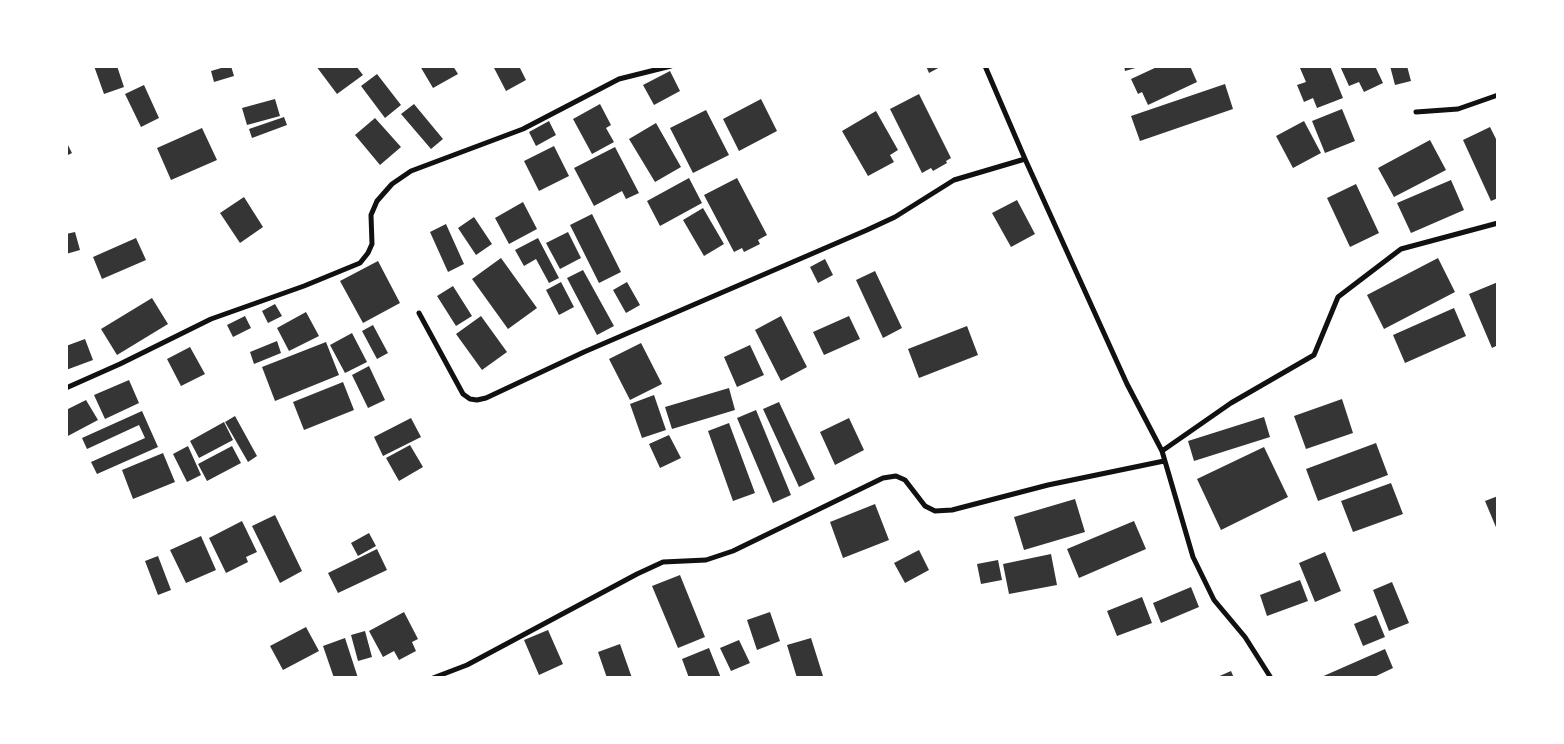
<!DOCTYPE html>
<style>
body{margin:0}
#map{position:relative;width:1564px;height:744px;overflow:hidden;background:#fff;font-family:Ubuntu,sans-serif}
canvas{display:block}
.frame{position:absolute;inset:0;border:68px solid #fff;pointer-events:none}
</style>
<div id="map">
<canvas width="1564" height="744"></canvas>
<div class="frame"></div>
</div>
<script>
const ctx = document.querySelector('canvas').getContext('2d');
ctx.lineJoin = 'round';
function fillPath(path, color) { ctx.fillStyle = color; ctx.fill(path, 'evenodd'); }
const shape = rows => new Path2D(rows.map(r => 'M' + r).join(''));
function trace(path, color, width, dash) { ctx.strokeStyle = color; ctx.lineWidth = width; ctx.lineCap = dash ? 'butt' : 'round'; ctx.setLineDash(dash || []); ctx.stroke(path); }
fillPath(shape([
 [94,66,117,66,124,87,104,94],
 [228,66,231,66,234,76,214,82,211,71],
 [316,66,356,66,363,75,337,94],
 [420,66,453,66,458,74,433,88],
 [493,66,519,66,526,80,506,91],
 [926,66,942,66,929,73],
 [1124,66,1139,66,1139,67,1125,71],
 [1159,66,1190,66,1197,82,1148,105,1142,92,1138,94,1131,79],
 [1303,66,1330,66,1343,98,1317,108,1313,98,1304,102,1297,85,1306,82,1300,68],
 [1340,66,1375,66,1383,83,1364,92,1359,82,1349,86],
 [1390,66,1407,66,1411,81,1395,85],
 [670,71,680,91,654,105,643,85],
 [377,74,401,105,385,118,361,86],
 [1225,84,1233,109,1140,141,1131,116],
 [144,85,159,118,141,127,125,94],
 [919,94,951,158,946,161,947,163,933,171,931,168,922,173,890,109],
 [275,99,280,116,247,125,242,108],
 [761,99,777,131,739,151,723,119],
 [414,104,443,139,431,149,401,114],
 [600,104,611,125,606,128,614,142,592,154,573,119],
 [1342,109,1355,141,1325,153,1312,121],
 [706,110,729,155,693,173,670,128],
 [876,111,898,150,890,155,894,162,868,176,842,131],
 [284,117,287,125,252,138,249,129],
 [375,118,401,147,380,165,355,135],
 [549,121,556,135,536,146,529,132],
 [1304,121,1321,153,1293,168,1276,136],
 [656,123,681,167,655,182,629,139],
 [1490,127,1498,143,1498,198,1491,201,1463,140],
 [202,128,217,160,171,180,157,148],
 [1430,140,1446,170,1394,197,1378,168],
 [66,141,72,153,66,156],
 [554,146,569,176,539,191,524,161],
 [615,147,639,193,626,199,622,191,594,206,574,168],
 [689,178,702,203,660,226,647,201],
 [737,178,767,235,758,240,760,244,744,252,742,248,734,252,704,195],
 [1451,180,1464,210,1411,233,1397,203],
 [1356,184,1379,233,1350,247,1327,198],
 [244,197,263,227,240,243,220,213],
 [1017,200,1035,234,1011,247,992,213],
 [523,202,537,229,509,244,495,218],
 [703,208,724,244,704,256,683,220],
 [592,214,621,272,599,283,570,225],
 [474,217,492,244,476,255,458,228],
 [446,224,464,264,448,272,430,232],
 [75,232,80,250,66,254,66,234],
 [568,232,581,258,560,269,546,243],
 [136,238,146,260,102,279,93,257],
 [538,238,559,278,549,283,536,259,524,266,515,250],
 [501,258,537,308,508,329,472,279],
 [1438,258,1455,292,1384,329,1367,295],
 [825,259,833,275,818,283,810,267],
 [378,261,400,303,363,323,340,281],
 [583,270,614,326,597,335,567,278],
 [875,271,902,328,883,338,856,280],
 [561,282,574,307,559,315,546,290],
 [627,282,640,305,626,313,613,290],
 [1498,282,1498,345,1492,348,1469,294],
 [453,286,472,316,456,326,437,296],
 [152,298,168,324,117,355,101,329],
 [275,304,282,316,268,323,262,311],
 [1454,308,1466,336,1405,363,1393,335],
 [306,312,319,336,289,351,277,328],
 [245,316,251,328,233,337,227,325],
 [481,316,507,352,482,370,456,334],
 [781,316,807,367,781,381,755,330],
 [849,316,860,339,824,355,813,332],
 [373,325,388,353,377,359,362,331],
 [967,326,978,355,919,378,908,349],
 [352,333,367,362,345,373,330,345],
 [85,339,93,360,66,370,66,346],
 [277,341,281,353,254,364,250,352],
 [326,342,339,375,275,401,262,367],
 [641,343,662,384,630,400,609,359],
 [750,345,764,375,737,387,724,357],
 [190,347,205,374,181,386,167,359],
 [369,366,385,400,368,408,352,375],
 [129,380,139,403,105,419,94,395],
 [343,382,354,410,304,430,293,402],
 [729,388,735,410,672,429,665,407],
 [654,395,666,430,642,438,630,404],
 [1342,399,1353,433,1306,449,1294,416],
 [86,400,98,420,66,437,66,410],
 [779,402,815,479,799,487,763,409],
 [756,410,791,495,773,503,737,418],
 [142,411,158,447,97,474,91,462,145,438,139,425,87,449,82,438],
 [235,416,257,456,248,462,225,422],
 [1264,417,1270,437,1194,461,1188,441],
 [411,418,421,437,383,456,374,437],
 [849,418,864,450,835,465,820,432],
 [224,422,233,440,199,458,190,441],
 [729,423,755,493,733,501,708,431],
 [669,435,681,458,660,468,649,444],
 [1376,443,1388,475,1318,501,1306,469],
 [410,445,423,467,399,481,386,458],
 [188,446,201,475,187,482,173,454],
 [232,446,241,463,207,481,198,464],
 [1264,447,1288,497,1221,530,1197,479],
 [163,453,175,482,133,499,122,470],
 [1391,483,1403,514,1353,532,1341,501],
 [1498,496,1498,532,1485,501],
 [1075,499,1085,532,1024,550,1014,517],
 [875,504,889,540,843,558,830,522],
 [275,515,302,571,280,583,252,526],
 [242,521,257,552,246,557,248,562,226,573,209,538],
 [1134,521,1146,549,1079,578,1067,549],
 [369,533,376,546,358,556,351,543],
 [201,536,216,570,186,583,170,550],
 [377,549,387,570,338,593,328,573],
 [919,550,929,570,905,583,894,563],
 [1325,552,1341,591,1315,602,1299,563],
 [1051,554,1057,585,1009,594,1003,564],
 [158,556,171,590,158,595,145,561],
 [998,560,1002,580,981,584,977,564],
 [680,575,705,637,678,648,652,586],
 [1300,580,1308,601,1267,616,1260,595],
 [1392,582,1409,623,1389,631,1373,590],
 [1191,587,1199,607,1161,623,1153,603],
 [1142,597,1152,623,1117,636,1107,611],
 [404,612,418,639,412,642,416,651,399,660,394,651,383,657,369,631],
 [770,612,780,641,757,650,747,620],
 [1376,615,1385,637,1363,646,1354,624],
 [306,627,319,651,283,670,270,646],
 [548,630,563,664,539,675,524,640],
 [365,631,372,657,358,661,351,635],
 [345,638,358,678,334,678,323,646],
 [811,638,823,676,817,678,797,678,787,645],
 [739,640,750,663,731,671,720,648],
 [620,644,632,678,607,678,598,652],
 [709,648,721,678,689,678,682,659],
 [1385,649,1393,668,1372,678,1319,678],
 [1231,671,1234,678,1215,678]
]), '#353535');
trace(shape([
 [985,66,1025,159,1127,384,1162,451,1193,557,1214,600,1245,637,1271,678],
 [1416,112,1458,109,1498,95],
 [419,313,463,394,470,399,477,400,486,398,584,352,867,230,895,217,954,180,1025,159],
 [66,388,120,364,211,319,304,286,360,263,368,253,372,244,371,215,377,201,392,184,411,171,523,129,619,79,671,66],
 [1162,451,1231,403,1314,355,1338,297,1401,249,1498,223],
 [433,678,467,665,637,574,663,562,706,560,733,551,883,478,896,476,905,480,925,506,935,511,952,510,1048,485,1164,461]
]), '#111', 5);
</script>
